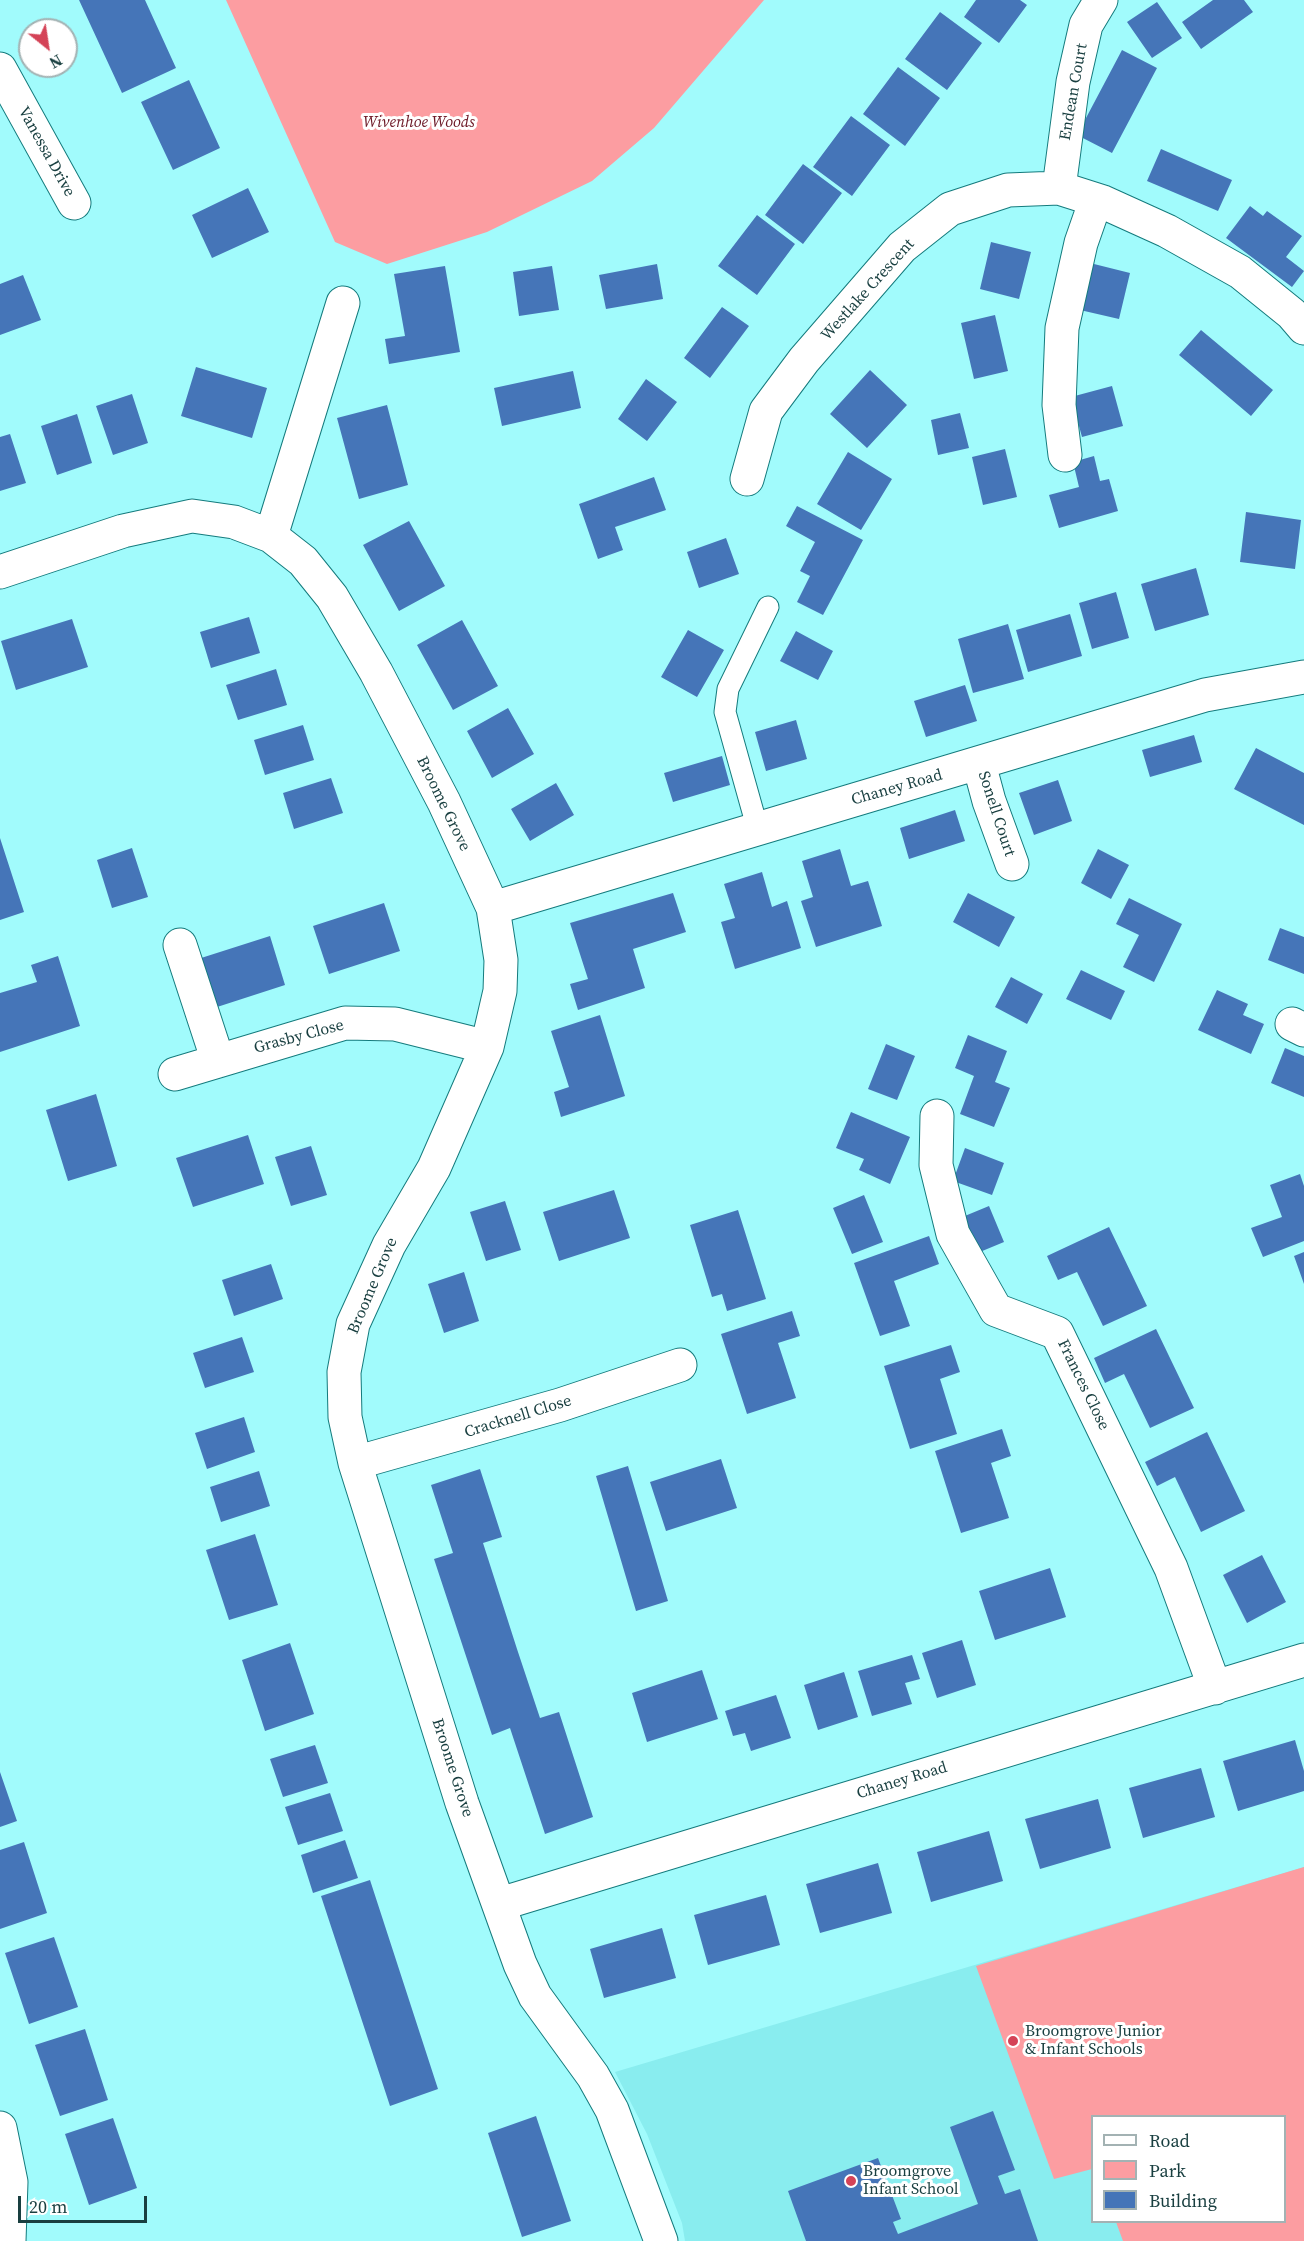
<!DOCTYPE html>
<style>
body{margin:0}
#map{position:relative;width:1304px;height:2241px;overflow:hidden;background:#a1fbfc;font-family:"Source Serif 4",serif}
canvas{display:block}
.legend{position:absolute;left:1091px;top:2115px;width:195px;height:108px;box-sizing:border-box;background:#fff;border:2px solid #a3b2b3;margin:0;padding:8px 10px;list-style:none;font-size:18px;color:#193f40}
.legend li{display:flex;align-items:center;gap:12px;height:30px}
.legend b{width:30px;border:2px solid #a3b2b3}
.north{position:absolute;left:18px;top:18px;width:60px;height:60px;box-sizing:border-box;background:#fff;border:2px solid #a3b2b3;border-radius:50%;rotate:150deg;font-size:16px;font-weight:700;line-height:24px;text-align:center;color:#193f40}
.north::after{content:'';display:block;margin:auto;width:21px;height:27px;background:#d44357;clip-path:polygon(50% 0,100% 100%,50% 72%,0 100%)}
.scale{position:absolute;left:18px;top:2196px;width:129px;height:27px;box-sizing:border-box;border:3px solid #193f40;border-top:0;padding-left:8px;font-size:18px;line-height:21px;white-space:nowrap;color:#193f40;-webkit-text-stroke:4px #fff;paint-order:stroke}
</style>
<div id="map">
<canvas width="1304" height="2241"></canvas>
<ul class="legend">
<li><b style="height:8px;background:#fff"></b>Road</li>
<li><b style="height:16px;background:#fc9da1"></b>Park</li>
<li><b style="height:16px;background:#4575b8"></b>Building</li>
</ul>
<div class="north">N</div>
<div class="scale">20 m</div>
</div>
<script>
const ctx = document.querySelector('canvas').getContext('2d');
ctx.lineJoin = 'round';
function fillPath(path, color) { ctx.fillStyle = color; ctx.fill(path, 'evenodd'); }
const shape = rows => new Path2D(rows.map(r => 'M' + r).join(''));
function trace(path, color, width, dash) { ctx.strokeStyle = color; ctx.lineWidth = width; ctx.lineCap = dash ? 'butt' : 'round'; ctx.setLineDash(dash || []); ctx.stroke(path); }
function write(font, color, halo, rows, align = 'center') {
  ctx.font = font + ' "Source Serif 4",serif'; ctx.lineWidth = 6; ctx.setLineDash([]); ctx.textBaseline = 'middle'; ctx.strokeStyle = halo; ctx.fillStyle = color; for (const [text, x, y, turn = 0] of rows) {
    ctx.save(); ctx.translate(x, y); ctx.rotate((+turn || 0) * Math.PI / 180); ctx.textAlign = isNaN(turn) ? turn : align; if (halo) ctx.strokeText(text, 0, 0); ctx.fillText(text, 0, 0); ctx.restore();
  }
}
fillPath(shape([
 [1304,1867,1304,2241,685,2241,682,2223,647,2134,615,2072],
 [1092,2116,1284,2116,1284,2222,1092,2222]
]), '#89edef');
fillPath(shape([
 [226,0,764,0,654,128,592,181,487,232,387,264,335,242],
 [1304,1867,1304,2241,1123,2241,1116,2222,1284,2222,1284,2116,1092,2116,1092,2169,1054,2179,976,1966]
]), '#fc9da1');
fillPath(shape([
 [79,0,145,0,176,68,122,93],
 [976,0,1020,0,1027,5,999,43,964,17],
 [1213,0,1244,0,1253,12,1201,49,1182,22],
 [1157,2,1182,38,1152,58,1127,22],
 [940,12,982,43,947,90,905,59],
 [1122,50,1157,68,1112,153,1077,135],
 [898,67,940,98,905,146,863,114],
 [189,80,220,148,173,170,141,102],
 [851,116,890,145,852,196,813,167],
 [1161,149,1232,180,1218,211,1147,181],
 [803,164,842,193,803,244,765,215],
 [248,188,269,232,212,258,192,215],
 [1250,206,1263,216,1267,211,1302,236,1286,257,1304,271,1292,287,1226,238],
 [757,215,795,244,757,295,718,266],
 [991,242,1031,252,1019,299,980,289],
 [1090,263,1130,273,1119,319,1080,310],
 [657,264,663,299,606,309,599,275],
 [445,266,460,352,389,364,385,339,405,336,394,274],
 [552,266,559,310,519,316,513,272],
 [23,275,41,320,0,335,0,284],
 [722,307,749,326,710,378,684,358],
 [995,315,1008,371,974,379,961,323],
 [1201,330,1273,390,1251,416,1179,355],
 [196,367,267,388,252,438,181,416],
 [870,370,907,405,867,448,830,414],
 [573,371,581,408,502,426,494,388],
 [646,379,677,402,647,441,618,419],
 [1112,386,1123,426,1082,437,1071,397],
 [132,394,148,443,113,455,96,406],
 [387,405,408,485,359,499,337,418],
 [960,413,969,448,938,455,931,420],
 [77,414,92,463,57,475,41,426],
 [10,434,26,483,0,491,0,437],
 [1005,449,1017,497,983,505,972,457],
 [848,452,892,479,861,530,817,504],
 [1094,456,1100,481,1109,479,1118,511,1059,528,1049,495,1079,487,1073,462],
 [654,477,666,510,615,527,623,550,598,559,579,504],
 [797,506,863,540,823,615,797,602,810,576,800,571,815,542,786,526],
 [1246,512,1301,520,1295,569,1240,562],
 [409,521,445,586,399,611,363,545],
 [726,538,739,574,699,588,687,552],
 [1196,568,1209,615,1155,631,1141,584],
 [1116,592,1129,638,1092,649,1079,603],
 [1070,614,1082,656,1028,672,1016,630],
 [249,617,260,653,211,668,200,632],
 [72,619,88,667,16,690,1,641],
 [462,620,498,686,453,710,417,645],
 [1008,624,1024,679,973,693,958,639],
 [688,630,724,650,697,697,661,677],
 [796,631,833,651,818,680,780,661],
 [276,669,287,705,238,720,226,685],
 [965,685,977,721,926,737,914,701],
 [508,708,534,754,492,778,467,731],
 [796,720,807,759,766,771,755,732],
 [303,725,314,760,265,775,254,740],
 [1194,735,1202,762,1150,777,1142,750],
 [1256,748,1304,773,1304,825,1234,789],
 [722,756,730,785,673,802,664,773],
 [331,778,343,813,294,829,283,793],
 [1058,780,1072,821,1034,835,1019,793],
 [556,783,574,815,530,841,511,809],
 [955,810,965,841,909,859,900,828],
 [0,838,24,912,0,920],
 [132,848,148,897,112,908,97,860],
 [840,849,851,886,868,881,882,926,816,947,801,901,813,897,802,861],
 [1098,849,1129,865,1111,899,1081,883],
 [762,872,772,907,787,901,801,948,735,969,721,922,735,918,724,884],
 [673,893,686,932,633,949,645,988,578,1010,570,984,588,979,570,923],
 [968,893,1015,917,999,947,953,922],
 [1129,898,1182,924,1154,982,1123,967,1139,935,1116,924],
 [384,903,400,951,329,974,313,926],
 [1280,928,1304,937,1304,974,1268,960],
 [270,936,285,985,214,1008,198,959],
 [58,956,80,1026,0,1052,0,993,37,982,31,965],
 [1081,970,1125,991,1111,1020,1066,999],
 [1011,977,1043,994,1027,1024,995,1007],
 [1217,990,1248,1004,1243,1015,1264,1024,1251,1054,1198,1030],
 [600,1015,625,1096,561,1117,554,1092,569,1087,551,1031],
 [968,1035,1007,1051,995,1082,1010,1088,994,1127,960,1114,974,1076,955,1068],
 [886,1044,915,1056,897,1100,868,1089],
 [1285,1048,1304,1056,1304,1097,1271,1083],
 [96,1094,117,1166,68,1181,46,1110],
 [851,1112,910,1137,890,1184,859,1170,864,1159,836,1148],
 [248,1135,264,1184,193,1207,176,1158],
 [311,1146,327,1195,291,1206,275,1157],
 [965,1148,1004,1163,992,1195,953,1181],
 [1300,1174,1304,1186,1304,1241,1263,1257,1251,1228,1282,1217,1270,1185],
 [614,1190,630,1238,559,1261,543,1212],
 [864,1195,883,1242,852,1254,833,1208],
 [505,1201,521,1250,486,1261,470,1212],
 [989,1206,1004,1242,975,1254,960,1218],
 [738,1210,766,1299,727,1311,722,1294,712,1297,690,1225],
 [1109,1227,1147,1306,1103,1326,1077,1272,1058,1280,1047,1256],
 [929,1236,939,1264,894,1281,910,1326,880,1336,854,1263],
 [1304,1252,1304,1284,1294,1256],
 [271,1264,283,1299,234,1316,222,1280],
 [464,1272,479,1321,444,1333,428,1284],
 [792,1311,800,1336,778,1343,796,1398,747,1414,721,1334],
 [1156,1329,1194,1408,1150,1428,1124,1374,1105,1383,1094,1358],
 [242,1337,254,1372,205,1388,193,1353],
 [951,1345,960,1372,940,1379,957,1434,910,1449,884,1366],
 [244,1417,255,1452,207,1469,195,1433],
 [1002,1429,1011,1456,991,1463,1009,1518,961,1533,935,1451],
 [1207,1432,1245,1511,1201,1532,1175,1477,1157,1486,1145,1462],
 [721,1459,737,1508,666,1531,650,1482],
 [628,1466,668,1601,636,1611,596,1476],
 [480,1469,502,1537,483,1543,517,1649,540,1718,559,1712,593,1817,545,1834,510,1728,492,1735,434,1559,453,1553,431,1485],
 [259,1471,270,1506,221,1522,210,1487],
 [255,1534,278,1605,229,1620,206,1550],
 [1262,1555,1286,1602,1247,1623,1223,1575],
 [1050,1568,1066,1617,995,1640,979,1591],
 [962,1640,976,1685,937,1698,922,1653],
 [290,1643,314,1714,265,1731,242,1660],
 [912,1655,920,1679,905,1683,912,1704,872,1716,858,1671],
 [702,1670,718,1719,647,1742,632,1693],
 [844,1672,858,1717,818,1730,804,1685],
 [776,1695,791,1738,751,1751,745,1733,733,1736,725,1711],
 [1295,1740,1304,1771,1304,1791,1238,1811,1223,1761],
 [315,1745,328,1783,283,1797,270,1759],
 [1201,1768,1215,1817,1143,1838,1129,1788],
 [0,1772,17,1821,0,1827],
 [330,1793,343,1831,298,1845,285,1807],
 [1098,1799,1111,1848,1040,1869,1025,1819],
 [989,1831,1003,1881,931,1902,917,1852],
 [345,1840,358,1878,313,1893,301,1855],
 [24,1842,47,1913,0,1929,0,1850],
 [878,1863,892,1913,820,1933,806,1884],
 [370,1880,438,2089,390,2106,321,1896],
 [766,1895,780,1945,708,1965,694,1915],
 [662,1928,676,1978,604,1998,590,1949],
 [54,1937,78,2007,29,2024,5,1953],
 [85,2029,108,2100,60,2116,35,2045],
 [993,2111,1015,2170,998,2176,1005,2194,1020,2189,1038,2241,806,2241,788,2191,878,2158,901,2219,893,2222,898,2234,978,2204,950,2127],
 [536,2116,571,2221,522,2237,488,2133],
 [113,2118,137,2188,89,2205,65,2134]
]), '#4575b8');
const lane = shape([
 [758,830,725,712,728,689,768,607]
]);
const street = shape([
 [0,69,74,203],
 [1059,188,1073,82,1086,25,1101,0],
 [1065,455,1059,405,1062,328,1081,243,1096,200],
 [747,479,766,411,804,360,902,247,950,209,1008,190,1059,188,1103,202,1167,231,1240,272,1292,314,1304,328],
 [271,536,343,303],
 [0,572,123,531,192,516,234,522,271,536,303,561,332,597,376,672,444,802,493,908,501,960,500,991,487,1047,434,1168,389,1245,353,1324,344,1372,345,1417,355,1463,462,1803,520,1964,535,1996,593,2076,612,2110,661,2241],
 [979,764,989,801,1012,864],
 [493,908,1205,695,1304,677],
 [180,945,218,1061],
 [1292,1024,1304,1030],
 [175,1074,345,1023,395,1024,487,1047],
 [937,1116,936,1165,953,1234,996,1310,1057,1333,1171,1568,1215,1688],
 [355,1463,560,1405,680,1365],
 [500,1904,1304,1660],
 [0,2128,11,2182,9,2241]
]);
trace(lane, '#147b7d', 23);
trace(street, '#147b7d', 35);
trace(lane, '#fff', 21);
trace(street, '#fff', 33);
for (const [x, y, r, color] of [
 [1013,2041,6,"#d44357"],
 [851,2181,6,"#d44357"]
]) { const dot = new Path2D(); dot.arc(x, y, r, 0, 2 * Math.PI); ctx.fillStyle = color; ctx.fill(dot); trace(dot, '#fff', 2); }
write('16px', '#193f40', '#fff', [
 ["Endean Court",1074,92,-80],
 ["Vanessa Drive",46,152,61],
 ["Westlake Crescent",868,290,-48],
 ["Chaney Road",897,788,-16],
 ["Broome Grove",443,804,64],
 ["Sonell Court",996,814,72],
 ["Grasby Close",299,1037,-15],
 ["Broome Grove",373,1286,-67],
 ["Frances Close",1083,1385,64],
 ["Cracknell Close",518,1417,-17],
 ["Broome Grove",452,1768,72],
 ["Chaney Road",902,1781,-17]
]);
write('italic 16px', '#6c1725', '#fff', [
 ["Wivenhoe Woods",419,123]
]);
write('16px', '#193f40', '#fff', [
 ["Broomgrove Junior",1025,2032],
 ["& Infant Schools",1025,2050],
 ["Broomgrove",863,2172],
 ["Infant School",863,2190]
], 'left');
</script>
